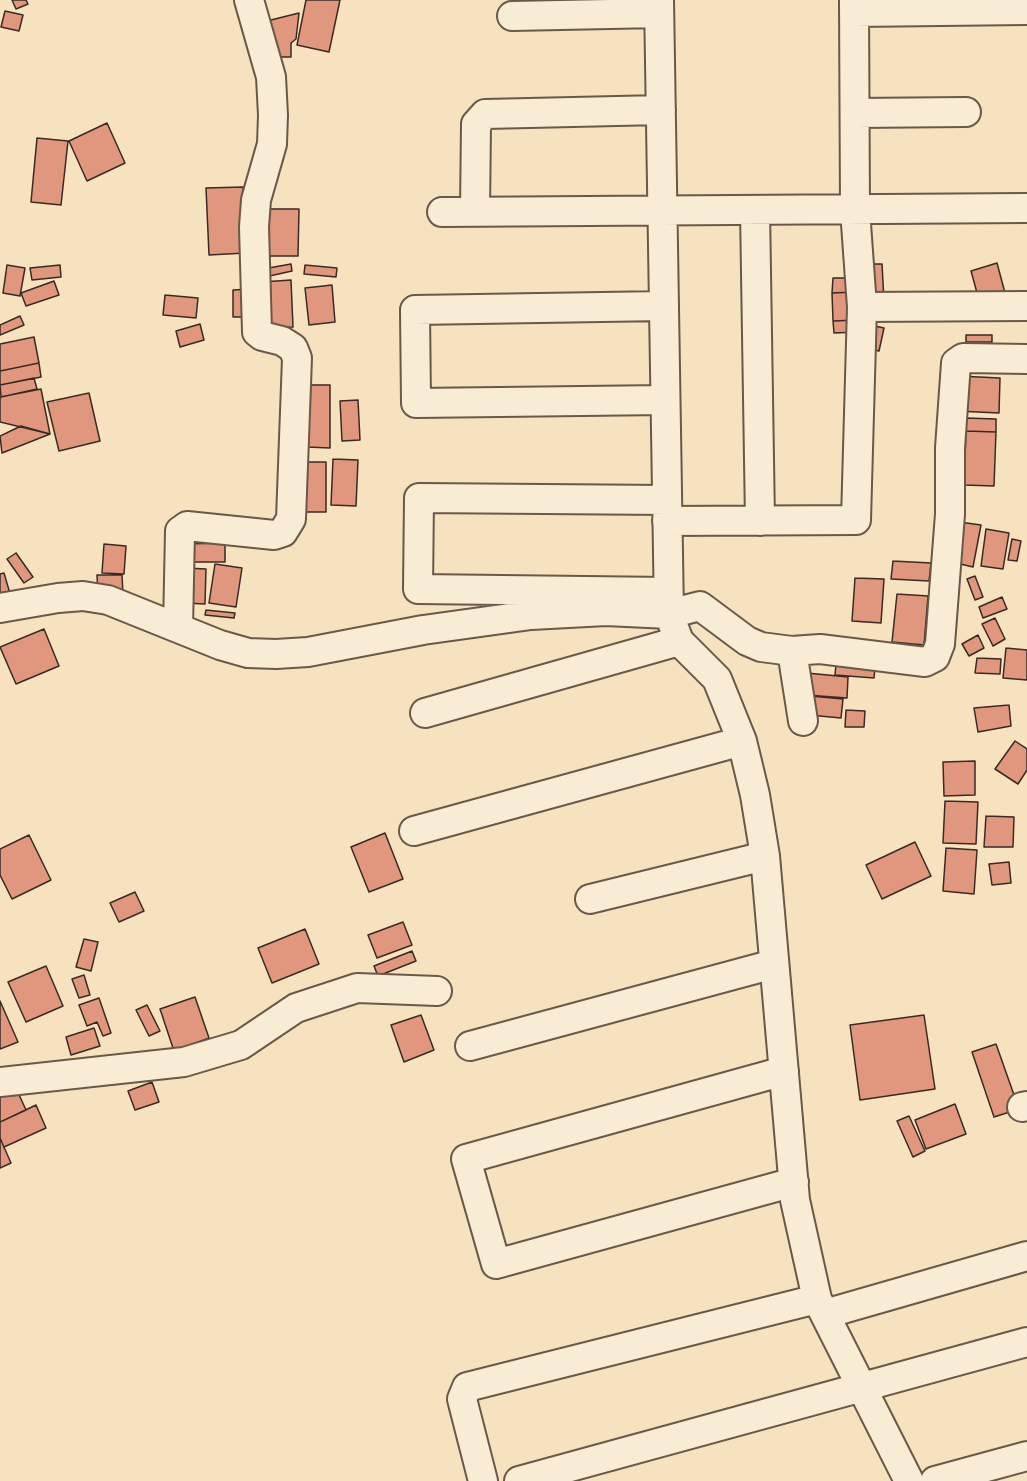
<!DOCTYPE html>
<style>
body{margin:0}
canvas{display:block;background:#f6e2be}
</style>
<canvas width="1027" height="1481"></canvas>
<script>
const ctx = document.querySelector('canvas').getContext('2d');
ctx.lineJoin = 'round';
function fillPath(path, color) { ctx.fillStyle = color; ctx.fill(path, 'evenodd'); }
const shape = rows => new Path2D(rows.map(r => 'M' + r).join(''));
function trace(path, color, width, dash) { ctx.strokeStyle = color; ctx.lineWidth = width; ctx.lineCap = dash ? 'butt' : 'round'; ctx.setLineDash(dash || []); ctx.stroke(path); }
const building = shape([
 [12,0,26,0,28,4,16,9,12,0],
 [306,0,340,0,329,52,297,45,306,0],
 [5,11,23,15,19,31,1,27,5,11],
 [299,13,296,39,291,43,291,57,267,57,267,21,299,13],
 [107,123,125,163,87,181,69,141,107,123],
 [37,138,68,141,61,205,31,202,37,138],
 [243,187,245,253,209,255,206,188,243,187],
 [265,209,299,209,298,256,264,256,265,209],
 [997,263,1005,293,979,300,971,271,997,263],
 [291,264,292,271,265,277,263,269,291,264],
 [870,264,882,264,884,300,871,301,870,264],
 [7,265,25,268,20,296,3,293,7,265],
 [60,265,61,277,32,280,30,268,60,265],
 [305,265,337,268,336,277,304,274,305,265],
 [833,278,857,278,856,292,832,293,833,278],
 [291,280,293,327,264,328,262,282,291,280],
 [54,281,59,295,26,306,21,293,54,281],
 [332,285,335,322,309,325,305,288,332,285],
 [250,289,250,317,233,317,233,290,250,289],
 [856,292,857,320,833,321,832,293,856,292],
 [165,295,198,298,196,318,163,315,165,295],
 [20,316,24,325,0,335,0,325,20,316],
 [857,320,858,332,834,333,833,321,857,320],
 [200,324,204,340,180,347,176,331,200,324],
 [870,325,884,328,879,351,865,348,870,325],
 [966,335,992,335,992,342,966,342,966,335],
 [34,337,39,363,0,371,0,344,34,337],
 [39,363,41,377,0,385,0,371,39,363],
 [958,376,1000,378,999,413,956,411,958,376],
 [34,378,37,389,1,397,0,385,34,378],
 [306,385,330,385,330,448,306,447,306,385],
 [41,389,50,434,0,422,0,397,41,389],
 [89,393,100,441,59,451,47,402,89,393],
 [358,400,360,440,342,441,340,401,358,400],
 [966,418,996,419,996,432,966,431,966,418],
 [21,426,50,434,2,453,0,436,21,426],
 [966,431,996,432,994,486,964,485,966,431],
 [333,459,358,460,356,506,331,505,333,459],
 [301,462,326,462,326,512,300,512,301,462],
 [959,522,981,525,973,567,952,562,959,522],
 [986,529,1009,533,1003,569,981,566,986,529],
 [1012,539,1021,541,1017,561,1008,560,1012,539],
 [225,543,225,562,184,562,184,544,225,543],
 [104,544,126,546,124,574,102,573,104,544],
 [16,553,33,577,24,583,7,559,16,553],
 [893,561,931,563,929,581,891,579,893,561],
 [215,564,242,568,236,607,209,603,215,564],
 [186,568,206,569,205,604,185,603,186,568],
 [4,573,11,597,0,600,0,574,4,573],
 [97,575,122,575,123,594,98,595,97,575],
 [975,576,983,597,975,600,967,579,975,576],
 [855,578,884,579,881,623,852,621,855,578],
 [897,594,928,596,924,645,892,642,897,594],
 [1002,597,1007,609,983,618,979,607,1002,597],
 [206,610,235,613,234,618,205,615,206,610],
 [995,618,1005,639,993,646,982,624,995,618],
 [44,629,59,666,16,684,0,647,44,629],
 [978,635,984,648,969,656,962,644,978,635],
 [1006,648,1027,650,1027,680,1003,678,1006,648],
 [837,654,876,657,874,678,835,675,837,654],
 [977,658,1001,659,1000,674,975,673,977,658],
 [807,673,848,677,847,698,806,695,807,673],
 [810,696,843,699,841,718,809,715,810,696],
 [1009,705,1011,726,978,732,974,708,1009,705],
 [846,710,865,711,864,727,845,727,846,710],
 [1015,741,1027,749,1027,770,1018,784,995,769,1015,741],
 [975,761,975,795,944,796,943,762,975,761],
 [945,801,978,802,976,844,943,843,945,801],
 [986,816,1014,817,1013,847,984,847,986,816],
 [385,833,403,879,369,892,351,847,385,833],
 [29,835,51,880,12,899,0,875,0,849,29,835],
 [915,842,931,876,882,899,866,865,915,842],
 [946,848,977,850,974,894,943,891,946,848],
 [1009,862,1011,883,992,885,989,864,1009,862],
 [135,892,144,911,119,922,110,903,135,892],
 [403,922,412,945,377,958,368,935,403,922],
 [305,929,319,964,272,983,258,948,305,929],
 [84,939,98,942,91,971,76,967,84,939],
 [412,951,416,961,378,976,374,966,412,951],
 [46,966,63,1006,26,1022,8,982,46,966],
 [84,975,90,995,79,998,72,979,84,975],
 [195,997,209,1038,174,1051,160,1009,195,997],
 [99,998,111,1033,103,1036,97,1022,87,1026,79,1005,99,998],
 [0,1001,18,1042,0,1049,0,1001],
 [147,1005,160,1031,149,1036,136,1010,147,1005],
 [421,1015,434,1050,404,1062,391,1025,421,1015],
 [924,1015,935,1089,860,1100,850,1025,924,1015],
 [94,1028,100,1046,71,1055,66,1037,94,1028],
 [996,1044,1019,1109,994,1117,972,1052,996,1044],
 [152,1082,159,1102,135,1110,128,1091,152,1082],
 [16,1088,26,1110,0,1122,0,1095,16,1088],
 [955,1104,966,1134,926,1149,915,1120,955,1104],
 [36,1105,46,1128,4,1147,0,1138,0,1122,36,1105],
 [909,1116,925,1151,913,1157,897,1121,909,1116],
 [0,1138,11,1163,0,1168,0,1138]
]);
fillPath(building, '#e0977d');
trace(building, '#392b24', 1.5);
const street = shape([
 [659,0,669,614,679,641,717,679,742,741,755,795,765,856,795,1200,817,1299,909,1481],
 [854,12,1027,10],
 [512,16,659,13],
 [855,113,966,112],
 [755,210,760,521],
 [475,211,476,124,485,114,661,110],
 [442,212,1026,208],
 [664,306,415,310,416,403,665,400],
 [862,307,1026,306],
 [667,500,419,498,418,589,668,592],
 [667,521,856,520,862,307,855,210,854,0],
 [0,608,58,598,83,596,108,600,220,645,248,653,276,654,308,652,423,630,531,615,606,611,669,614,700,606,747,641,761,647,792,651],
 [178,628,180,531,183,529,187,526,274,535,283,532,291,519,297,358,293,348,282,341,262,336,257,332,254,227,256,200,272,144,273,115,271,77,249,0],
 [425,713,679,641],
 [803,721,792,651,820,649,925,662,935,657,940,644,950,514,950,448,956,363,963,358,1027,359],
 [414,831,742,741],
 [590,899,765,856],
 [470,1046,774,964],
 [784,1071,466,1159,496,1264,794,1182],
 [0,1082,184,1062,241,1045,296,1008,357,988,437,991],
 [1022,1107,1027,1106],
 [825,1314,1027,1256],
 [483,1481,462,1399,467,1387,817,1299],
 [519,1481,1027,1342],
 [935,1481,1027,1456]
]);
trace(street, '#68594a', 32);
trace(street, '#f9ecd5', 28);
</script>
